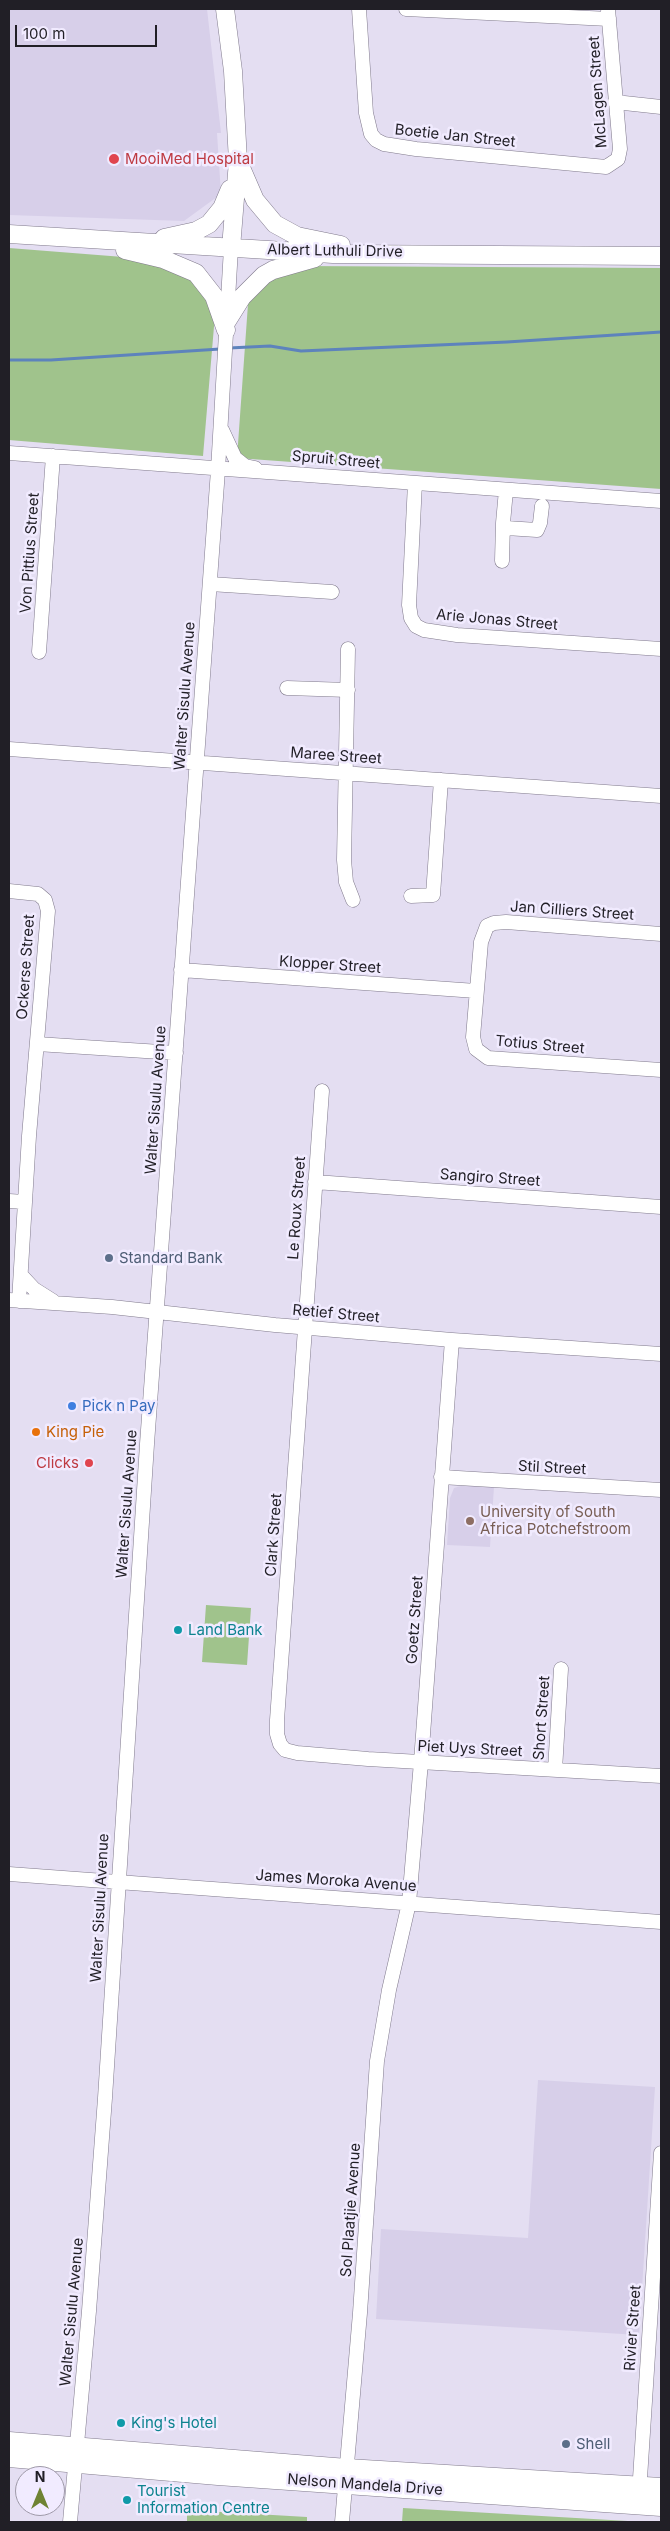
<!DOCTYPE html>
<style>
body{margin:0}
#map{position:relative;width:670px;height:2531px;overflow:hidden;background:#e4def2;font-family:Inter,sans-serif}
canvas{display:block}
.frame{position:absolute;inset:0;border:10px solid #211f26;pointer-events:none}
.north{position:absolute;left:15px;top:2466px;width:50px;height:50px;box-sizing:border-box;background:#f1ebff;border:1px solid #9e99a8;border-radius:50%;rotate:0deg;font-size:14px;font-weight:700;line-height:20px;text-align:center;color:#211f26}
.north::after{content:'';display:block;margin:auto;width:18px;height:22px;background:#6f8333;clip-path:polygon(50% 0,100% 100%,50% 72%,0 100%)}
.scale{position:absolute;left:15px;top:25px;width:142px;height:22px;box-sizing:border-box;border:2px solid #211f26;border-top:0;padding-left:6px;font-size:15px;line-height:18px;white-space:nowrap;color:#211f26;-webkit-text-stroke:4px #f1ebff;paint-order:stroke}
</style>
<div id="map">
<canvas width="670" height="2531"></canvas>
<div class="frame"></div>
<div class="north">N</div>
<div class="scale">100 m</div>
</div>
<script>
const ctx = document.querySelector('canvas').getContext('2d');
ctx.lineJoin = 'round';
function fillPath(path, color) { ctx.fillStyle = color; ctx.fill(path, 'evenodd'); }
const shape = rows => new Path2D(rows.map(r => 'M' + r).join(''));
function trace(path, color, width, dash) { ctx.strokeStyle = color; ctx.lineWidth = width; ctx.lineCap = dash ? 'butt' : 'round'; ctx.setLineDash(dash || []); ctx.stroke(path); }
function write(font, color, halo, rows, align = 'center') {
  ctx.font = font + ' Inter,sans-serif'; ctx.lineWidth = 5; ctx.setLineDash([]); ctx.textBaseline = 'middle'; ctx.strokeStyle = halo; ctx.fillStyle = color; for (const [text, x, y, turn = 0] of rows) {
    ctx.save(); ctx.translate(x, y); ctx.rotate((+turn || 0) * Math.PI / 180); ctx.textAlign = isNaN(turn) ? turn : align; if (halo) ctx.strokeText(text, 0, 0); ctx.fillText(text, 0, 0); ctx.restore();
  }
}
fillPath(shape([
 [9,9,207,9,221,133,217,133,221,194,184,221,9,215],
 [464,1485,494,1487,490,1547,447,1545,450,1498,454,1488],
 [538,2080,655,2087,639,2335,376,2319,381,2229,528,2238]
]), '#d7cfe9');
fillPath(shape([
 [9,248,174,261,216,303,203,456,9,440],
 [298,266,661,268,661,489,237,458,248,304,257,288],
 [206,1605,251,1608,247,1665,202,1662],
 [403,2508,628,2521,628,2522,402,2522],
 [187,2510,307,2517,307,2522,187,2522]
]), '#a0c38c');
trace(shape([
 [229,348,270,346,301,351,507,342,661,332],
 [9,360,51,360,220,349]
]), '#5d83bc', 3);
const minor = shape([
 [359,9,366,113,371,134,376,140,384,144,416,149,606,167,618,159,620,149,608,9],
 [406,9,609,19],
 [615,102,661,107],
 [222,430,235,458,245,466,255,468],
 [9,453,661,501],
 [415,483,409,605,411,618,416,626,424,630,457,635,661,649],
 [506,490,503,523,506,528,537,530,540,523,542,506],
 [502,561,503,523],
 [210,584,332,592],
 [348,649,344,860,346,882,353,900],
 [39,652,53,456],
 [287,688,348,690],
 [9,749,661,796],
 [9,891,38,894,45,900,48,911,29,1136,19,1301],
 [411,896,433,895,441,780],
 [661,934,506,922,494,923,487,926,481,942,473,1037,476,1049,488,1058,661,1070],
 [181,970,476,991],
 [37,1044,176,1053],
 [322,1091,277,1720,277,1734,280,1744,285,1750,297,1753,368,1759,661,1776],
 [315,1182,661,1207],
 [9,1201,24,1202],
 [21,1275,34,1289,53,1301],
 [9,1300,112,1307,275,1325,452,1340,661,1354],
 [441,1477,661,1490],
 [555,1770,561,1669],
 [9,1874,661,1922],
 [639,2494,661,2153],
 [70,2522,89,2311,105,2098,147,1444,218,470,231,248],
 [342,2522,360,2313,377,2061,389,1990,409,1903,421,1762,452,1340]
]);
const major = shape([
 [225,9,233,71,238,161,231,248],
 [239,163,255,200,275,224,297,236,341,245],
 [9,234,333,254,661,256],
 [164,238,196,231,209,224,222,208,230,189],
 [125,250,163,259,196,273,214,296,226,330],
 [227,321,242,297,264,275,273,270,315,258]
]);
const highway = shape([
 [9,2442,347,2469,661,2488],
 [9,2457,218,2475,661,2506]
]);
trace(minor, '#807a8c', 15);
trace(major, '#807a8c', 19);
trace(highway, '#807a8c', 21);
trace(minor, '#fff', 14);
trace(major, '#fff', 18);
trace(highway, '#fff', 20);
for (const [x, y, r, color] of [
 [114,159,6,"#e0444e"],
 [109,1258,5,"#5c6f8a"],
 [72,1406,5,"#3f7fe0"],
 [36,1432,5,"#e8710a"],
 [89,1463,5,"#e0444e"],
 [470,1521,5,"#8d6e63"],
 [178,1630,5,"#0f9aa8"],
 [121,2423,5,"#0f9aa8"],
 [566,2444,5,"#5c6f8a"],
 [127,2500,5,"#0f9aa8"]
]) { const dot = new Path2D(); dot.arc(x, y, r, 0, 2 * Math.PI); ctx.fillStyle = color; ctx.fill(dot); trace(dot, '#f1ebff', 2); }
write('15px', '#211f26', '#f1ebff', [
 ["McLagen Street",598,92,-94],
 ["Boetie Jan Street",455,136,6],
 ["Albert Luthuli Drive",335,251,1],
 ["Spruit Street",336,460,5],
 ["Von Pittius Street",30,553,-86],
 ["Arie Jonas Street",497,620,5],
 ["Walter Sisulu Avenue",185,696,-86],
 ["Maree Street",336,756,4],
 ["Jan Cilliers Street",572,911,4],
 ["Klopper Street",330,965,4],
 ["Ockerse Street",26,967,-86],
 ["Totius Street",540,1045,5],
 ["Walter Sisulu Avenue",156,1100,-86],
 ["Sangiro Street",490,1178,4],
 ["Le Roux Street",297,1208,-86],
 ["Retief Street",336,1314,5],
 ["Stil Street",552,1468,3],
 ["Walter Sisulu Avenue",127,1504,-86],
 ["Clark Street",274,1535,-86],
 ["Goetz Street",415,1620,-86],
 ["Short Street",542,1718,-86],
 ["Piet Uys Street",470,1749,3],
 ["James Moroka Avenue",336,1881,4],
 ["Walter Sisulu Avenue",100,1908,-87],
 ["Sol Plaatjie Avenue",351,2210,-86],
 ["Walter Sisulu Avenue",72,2312,-85],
 ["Rivier Street",633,2328,-86],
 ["Nelson Mandela Drive",365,2485,4]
]);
write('15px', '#be3a42', '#f1ebff', [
 ["MooiMed Hospital",125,159],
 ["Clicks",79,1463,"right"]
], 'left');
write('15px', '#4e5e75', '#f1ebff', [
 ["Standard Bank",119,1258],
 ["Shell",576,2444]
], 'left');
write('15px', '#366cbe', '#f1ebff', [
 ["Pick n Pay",82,1406]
], 'left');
write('15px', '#c56008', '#f1ebff', [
 ["King Pie",46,1432]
], 'left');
write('15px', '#785e54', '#f1ebff', [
 ["University of South",480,1512],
 ["Africa Potchefstroom",480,1529]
], 'left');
write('15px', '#0d838f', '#f1ebff', [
 ["Land Bank",188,1630],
 ["King's Hotel",131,2423],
 ["Tourist",137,2491],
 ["Information Centre",137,2508]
], 'left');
</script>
